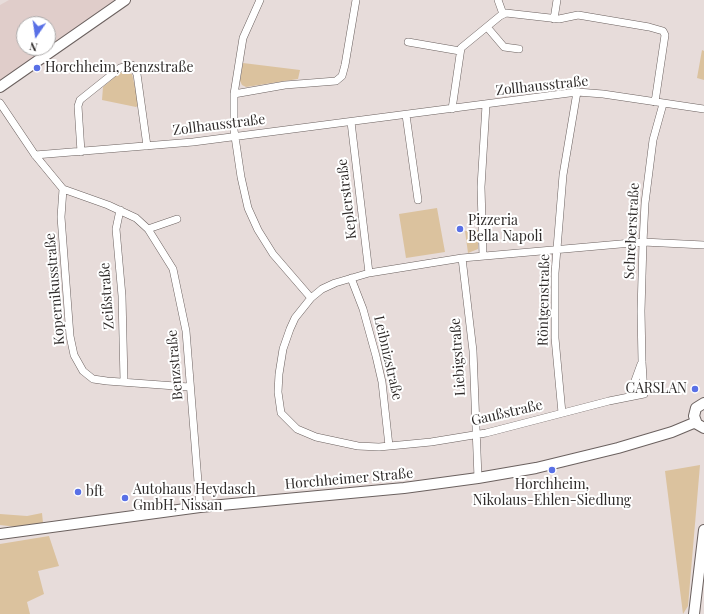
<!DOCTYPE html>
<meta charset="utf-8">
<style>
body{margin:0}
#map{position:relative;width:704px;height:614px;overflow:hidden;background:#e7dcda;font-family:"Playfair Display",serif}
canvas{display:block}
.north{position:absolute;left:16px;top:16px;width:40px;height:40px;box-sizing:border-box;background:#fff;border:1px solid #acaaaa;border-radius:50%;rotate:193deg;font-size:11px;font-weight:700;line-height:16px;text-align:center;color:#2f2b2a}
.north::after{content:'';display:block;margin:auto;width:14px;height:18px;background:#5970e6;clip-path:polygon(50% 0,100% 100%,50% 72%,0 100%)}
</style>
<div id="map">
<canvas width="704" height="614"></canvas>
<div class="north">N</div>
</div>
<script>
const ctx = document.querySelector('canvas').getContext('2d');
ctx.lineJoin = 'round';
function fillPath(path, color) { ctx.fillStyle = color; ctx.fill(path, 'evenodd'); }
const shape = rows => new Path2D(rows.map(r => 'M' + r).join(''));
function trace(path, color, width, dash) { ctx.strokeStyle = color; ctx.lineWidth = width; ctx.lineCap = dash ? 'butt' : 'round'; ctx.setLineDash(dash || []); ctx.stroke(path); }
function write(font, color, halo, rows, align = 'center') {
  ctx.font = font + ' "Playfair Display",serif'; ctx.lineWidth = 4; ctx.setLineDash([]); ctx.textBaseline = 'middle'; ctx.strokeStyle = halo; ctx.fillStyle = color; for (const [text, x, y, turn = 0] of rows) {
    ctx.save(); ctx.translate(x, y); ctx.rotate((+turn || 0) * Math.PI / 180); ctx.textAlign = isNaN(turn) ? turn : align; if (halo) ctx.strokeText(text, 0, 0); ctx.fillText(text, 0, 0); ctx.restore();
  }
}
fillPath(shape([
 [9,0,115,0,48,47,48,24,24,24,24,48,47,48,0,81,0,5]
]), '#e0cdca');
fillPath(shape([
 [702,50,704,51,704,80,697,78],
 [243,63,300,70,298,79,246,87,242,85,240,81],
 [122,71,132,74,139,104,136,107,102,100,103,87],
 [437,208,445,252,406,258,399,214],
 [478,230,478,249,468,253,465,231],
 [700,465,688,606,683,614,665,471],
 [42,513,43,523,17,527,0,525,0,514,27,516],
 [49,536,59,566,38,571,44,594,27,602,30,614,0,614,0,544]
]), '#dbc29e');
const street = shape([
 [260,0,243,38,234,94,234,130,241,177,248,208,258,230,273,254,311,298],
 [498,0,503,14],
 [554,19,557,0],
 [487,27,504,47,519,49],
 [408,42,460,51],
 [234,94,285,85,336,81,342,76,345,65,356,0],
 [0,103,35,155,63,189,108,205,136,218,148,229,173,269,186,331,200,507],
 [663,104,653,140,645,203,643,242,641,311,642,362,644,394,609,401,486,433,431,442,379,447,358,446,316,437,297,429,281,413,278,392,279,374,283,349,290,329,295,318,311,298,322,289,335,283,369,273,462,258,643,242,704,245],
 [452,109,461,48,500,16,506,13,559,19,578,15,649,27,663,31,665,35,655,102],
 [406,115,418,200],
 [351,122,369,273],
 [81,152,78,106,80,100,120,68,132,65,137,74,147,146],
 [35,155,193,142,577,92,603,94,704,109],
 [63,189,61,217,70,336,74,355,83,371,93,379,107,381,189,387],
 [120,210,116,229,122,296,124,381],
 [148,229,177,219],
 [483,256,481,187,486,105],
 [462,258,473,351,478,478],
 [351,278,363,309,376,356,382,382,389,446],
 [629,397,641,364],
 [562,413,555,338,555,273,563,175,577,92]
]);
const secondary = shape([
 [0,87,125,0],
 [704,403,696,408,694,416,697,424,704,428],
 [0,534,200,507,404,488,478,478,536,468,618,448,672,432,696,422],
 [694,614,704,530]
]);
trace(street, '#6b615f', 8);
trace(secondary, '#6b615f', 12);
trace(street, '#fff', 7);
trace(secondary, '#fff', 10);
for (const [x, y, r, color] of [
 [37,68,4,"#5970e6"],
 [460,229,4,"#5970e6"],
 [695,389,4,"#5970e6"],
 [552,470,4,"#5970e6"],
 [78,492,4,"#5970e6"],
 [125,498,4,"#5970e6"]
]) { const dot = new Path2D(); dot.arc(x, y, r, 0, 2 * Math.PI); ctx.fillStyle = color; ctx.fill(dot); trace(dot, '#fff', 1.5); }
write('14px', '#2f2b2a', '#fff', [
 ["Horchheim, Benzstraße",45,68],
 ["Pizzeria",468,221],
 ["Bella Napoli",468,237],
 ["CARSLAN",687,389,"right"],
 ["Horchheim,",552,485,"center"],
 ["Nikolaus-Ehlen-Siedlung",552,501,"center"],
 ["Autohaus Heydasch",133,490],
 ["GmbH, Nissan",133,506],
 ["bft",86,492]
], 'left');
write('14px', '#2f2b2a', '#fff', [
 ["Zollhausstraße",542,86,-6],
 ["Zollhausstraße",219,125,-7],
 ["Keplerstraße",347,199,-97],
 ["Schreberstraße",632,231,-87],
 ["Kopernikusstraße",55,289,-95],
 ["Zeißstraße",107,296,-94],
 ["Röntgenstraße",544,300,-89],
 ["Liebigstraße",458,357,-94],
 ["Leibnizstraße",388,358,77],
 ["Benzstraße",175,365,-95],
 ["Gaußstraße",507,413,-13],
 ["Horchheimer Straße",349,479,-5]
]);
</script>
